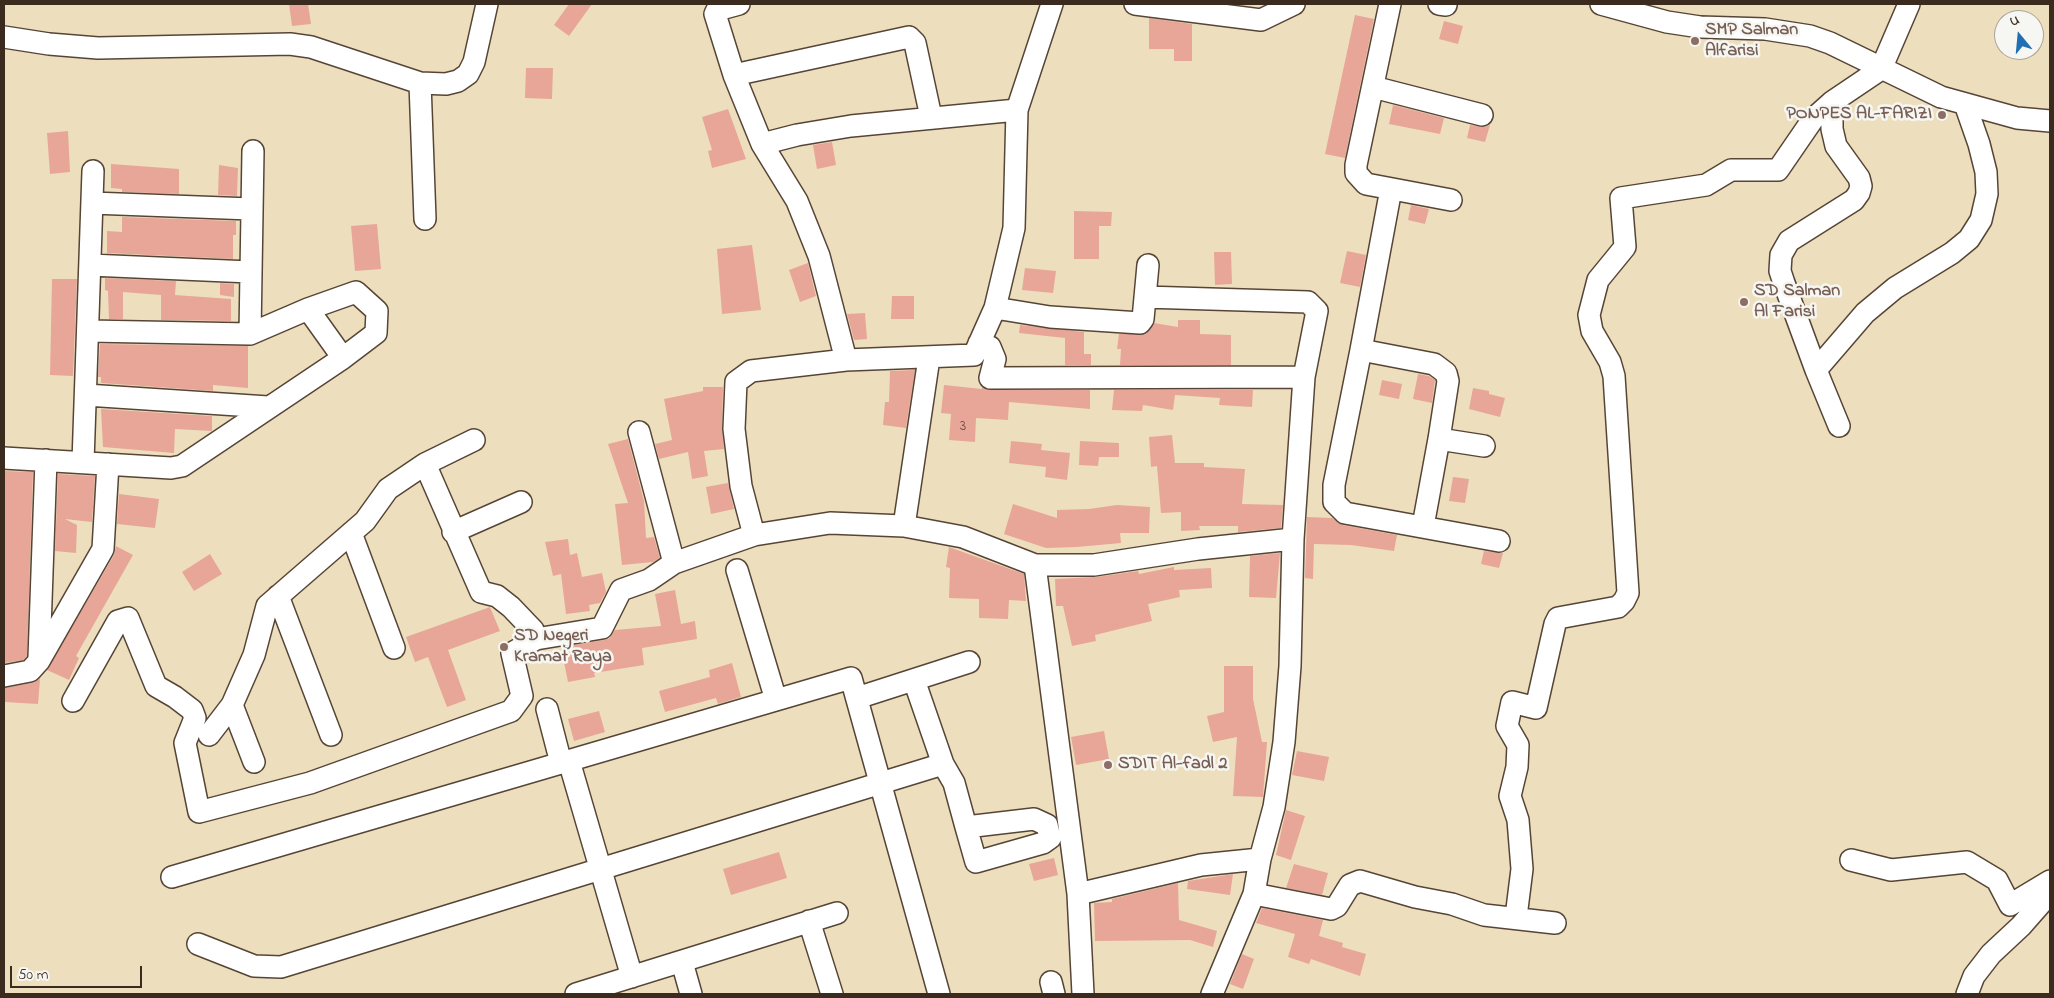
<!DOCTYPE html>
<style>
body{margin:0}
#map{position:relative;width:2054px;height:998px;overflow:hidden;background:#eddfbd;font-family:"Indie Flower",sans-serif}
canvas{display:block}
.frame{position:absolute;inset:0;border:5px solid #3b2a1e;pointer-events:none}
.north{position:absolute;left:1994px;top:10px;width:50px;height:50px;box-sizing:border-box;background:#f6f6f2;border:1px solid #aba49d;border-radius:50%;rotate:343deg;font-size:14px;font-weight:700;line-height:20px;text-align:center;color:#3b2a1e}
.north::after{content:'';display:block;margin:auto;width:18px;height:22px;background:#1f6fb2;clip-path:polygon(50% 0,100% 100%,50% 72%,0 100%)}
.scale{position:absolute;left:10px;top:966px;width:132px;height:22px;box-sizing:border-box;border:2px solid #3b2a1e;border-top:0;padding-left:6px;font-size:15px;line-height:18px;white-space:nowrap;color:#3b2a1e;-webkit-text-stroke:4px #f6f6f2;paint-order:stroke}
</style>
<div id="map">
<canvas width="2054" height="998"></canvas>
<div class="frame"></div>
<div class="north">U</div>
<div class="scale">50 m</div>
</div>
<script>
const ctx = document.querySelector('canvas').getContext('2d');
ctx.lineJoin = 'round';
function fillPath(path, color) { ctx.fillStyle = color; ctx.fill(path, 'evenodd'); }
const shape = rows => new Path2D(rows.map(r => 'M' + r).join(''));
function trace(path, color, width, dash) { ctx.strokeStyle = color; ctx.lineWidth = width; ctx.lineCap = dash ? 'butt' : 'round'; ctx.setLineDash(dash || []); ctx.stroke(path); }
function write(font, color, halo, rows, align = 'center') {
  ctx.font = font + ' "Indie Flower",sans-serif'; ctx.lineWidth = 5; ctx.setLineDash([]); ctx.textBaseline = 'middle'; ctx.strokeStyle = halo; ctx.fillStyle = color; for (const [text, x, y, turn = 0] of rows) {
    ctx.save(); ctx.translate(x, y); ctx.rotate((+turn || 0) * Math.PI / 180); ctx.textAlign = isNaN(turn) ? turn : align; if (halo) ctx.strokeText(text, 0, 0); ctx.fillText(text, 0, 0); ctx.restore();
  }
}
fillPath(shape([
 [289,4,308,4,311,24,292,26],
 [569,4,592,4,569,36,554,25],
 [1355,15,1374,19,1345,158,1325,154],
 [1149,18,1192,24,1192,61,1174,61,1174,49,1149,49],
 [1444,21,1463,26,1458,44,1439,39],
 [526,68,553,68,552,99,525,98],
 [1393,105,1444,118,1440,134,1389,124],
 [728,109,746,159,712,168,708,151,712,150,702,117],
 [1470,125,1485,127,1490,125,1485,142,1467,138],
 [68,131,70,172,50,174,47,133],
 [832,142,836,165,817,169,813,145],
 [111,164,179,169,179,194,122,192,122,189,111,188],
 [219,165,238,168,237,196,218,195],
 [1411,205,1429,209,1425,224,1408,220],
 [1074,211,1112,212,1111,226,1099,226,1099,259,1074,259],
 [122,217,236,221,236,235,233,235,233,259,107,253,107,231,122,232],
 [377,224,381,269,355,271,351,226],
 [752,245,761,310,722,314,717,249],
 [1347,251,1366,255,1360,287,1340,283],
 [1214,252,1231,252,1232,284,1215,285],
 [808,263,816,296,800,302,789,270],
 [1025,268,1056,271,1053,293,1022,290],
 [105,278,176,281,175,295,231,299,231,321,161,320,161,295,123,292,123,319,109,319,108,291,105,290],
 [52,279,77,279,73,376,50,375],
 [220,283,234,284,234,297,220,295],
 [892,296,914,296,914,319,891,319],
 [865,313,867,339,854,340,847,314],
 [1178,320,1200,320,1200,334,1231,335,1231,365,1120,365,1121,349,1117,349,1119,334,1145,334,1154,323,1178,327],
 [1020,325,1084,332,1084,354,1091,354,1091,365,1065,365,1065,338,1019,333],
 [100,344,248,346,248,388,213,385,213,391,101,383,101,377,98,377],
 [915,370,906,428,883,425,885,402,889,402,890,371],
 [1418,374,1429,376,1435,380,1432,403,1413,399],
 [1382,380,1402,384,1399,399,1379,395],
 [944,385,982,389,982,387,990,390,1090,390,1090,409,1009,402,1008,420,976,418,975,442,949,440,951,414,941,413],
 [703,387,723,387,722,429,724,449,704,451,708,476,692,479,688,452,659,459,655,444,672,440,664,399,703,391],
 [1473,388,1489,391,1489,394,1505,398,1500,417,1469,409],
 [1114,390,1253,390,1252,407,1219,405,1220,398,1175,395,1173,410,1143,405,1142,411,1112,410],
 [101,409,212,416,212,431,175,429,174,453,103,447],
 [1172,435,1175,463,1204,463,1204,467,1245,469,1242,504,1283,505,1281,528,1238,532,1238,526,1199,526,1200,530,1181,531,1181,512,1161,513,1157,466,1151,467,1149,437],
 [628,439,644,501,646,538,654,537,660,558,653,562,622,565,615,504,628,503,608,444],
 [1011,441,1042,444,1041,450,1070,453,1067,480,1045,477,1046,467,1009,463],
 [1080,441,1119,443,1119,457,1099,457,1098,466,1079,465],
 [4,471,33,472,27,656,24,660,4,663],
 [58,474,95,476,92,522,65,519,77,525,76,553,55,551],
 [1453,477,1469,479,1465,503,1449,501],
 [728,483,734,509,711,514,706,487],
 [119,494,159,499,155,528,117,524],
 [1013,504,1057,518,1057,510,1089,509,1117,505,1150,507,1149,533,1120,533,1121,543,1077,547,1046,548,1004,534],
 [1307,517,1332,518,1343,525,1397,535,1394,551,1351,545,1314,544,1313,579,1305,578],
 [568,539,570,555,577,553,582,577,602,573,606,592,600,603,589,605,590,611,566,614,561,574,553,576,545,542],
 [116,546,133,555,76,656,79,658,69,680,47,670,114,555],
 [949,547,1024,574,1026,601,1009,600,1008,619,979,618,979,599,949,598,950,568,946,567],
 [1484,551,1503,553,1499,568,1481,564],
 [1280,553,1276,598,1249,597,1250,556],
 [210,554,222,574,194,591,182,572],
 [1174,567,1174,570,1211,568,1212,588,1179,590,1180,597,1148,604,1152,621,1095,635,1096,641,1072,646,1063,606,1056,606,1055,579,1096,577,1138,571,1139,574],
 [675,590,681,624,695,621,697,639,642,648,644,665,594,673,595,677,568,682,561,647,604,640,610,638,615,630,661,626,655,594],
 [490,607,500,631,448,650,466,700,447,707,428,657,415,662,406,637],
 [732,663,741,697,718,704,716,698,665,712,659,691,710,677,709,670],
 [1224,666,1253,666,1253,699,1262,742,1267,742,1263,797,1233,796,1237,737,1213,742,1207,716,1224,712],
 [40,679,38,704,4,702,4,688,32,683],
 [599,711,605,732,574,741,568,719],
 [1104,731,1109,759,1076,765,1071,737],
 [1297,751,1329,757,1324,781,1292,775],
 [1286,810,1305,816,1291,860,1276,855],
 [779,852,787,878,731,895,723,869],
 [1054,858,1058,875,1034,881,1029,864],
 [1294,864,1328,873,1322,895,1286,888],
 [1233,874,1230,895,1187,889,1188,881],
 [1178,883,1179,920,1217,931,1213,947,1190,940,1095,941,1094,903,1112,902,1112,899],
 [1262,908,1323,920,1319,936,1343,943,1342,947,1366,954,1360,976,1311,959,1309,964,1288,957,1295,934,1256,923],
 [1242,954,1254,959,1243,989,1230,984]
]), '#e8a699');
const minor = shape([
 [739,4,717,10,715,14,734,75,762,144,797,201,819,256,846,360],
 [1135,4,1261,20,1294,4],
 [1390,4,1356,165,1356,173,1366,184,1451,200],
 [1439,4,1446,5],
 [1601,4,1667,22,1700,27,1765,29,1810,36,1830,43,1941,97,2017,118,2050,121],
 [4,37,49,44,98,48,290,44,311,47,420,83,425,219],
 [734,75,909,37,915,43,931,117],
 [420,83,446,84,458,81,468,74,474,62,487,4],
 [1373,87,1482,115],
 [762,144,797,135,851,126,1017,110],
 [1391,189,1361,350,1434,364,1446,373,1448,381,1439,439,1423,526],
 [92,203,251,209],
 [90,265,250,272],
 [1145,297,1308,302,1317,311,1304,377,1293,539,1290,666,1284,742,1274,807,1260,859,1254,894,1212,994],
 [995,308,1050,317,1140,323,1143,319,1148,265],
 [88,331,250,334,308,309],
 [250,334,253,151],
 [979,343,990,347,995,359,990,378,1304,377],
 [1361,350,1334,485,1334,502,1345,513,1499,541],
 [1816,370,1784,283,1780,271,1781,255,1789,241,1854,200,1859,193,1861,186,1859,178,1836,146,1832,129,1832,102,1881,69,1909,4],
 [86,395,268,407],
 [1839,426,1816,370,1865,313,1895,288,1952,253,1969,239,1981,220,1987,194,1986,172,1979,144,1965,104],
 [639,432,674,563],
 [1439,439,1484,446],
 [4,458,171,468,182,466,343,358,308,309,356,292,377,311,376,333,343,358],
 [83,462,93,171],
 [425,464,474,440],
 [904,526,929,358],
 [453,532,521,502],
 [351,533,394,648],
 [754,535,741,486,734,429,736,382,751,371,846,360,974,355,995,308,1014,228,1017,110,1052,4],
 [1035,565,1078,894,1083,994],
 [737,570,776,700],
 [278,596,331,735],
 [39,657,46,460],
 [4,676,30,671,39,661,103,549,108,464],
 [914,680,943,764,954,783,966,827,976,862,1043,843,1050,838,1047,825,1034,819,966,827],
 [857,698,969,662],
 [73,701,118,621,128,618,156,686,175,697,192,710,195,718,185,743,199,812,310,783,511,711,522,696,512,653,536,639,602,628,621,590,649,580,674,563,754,535,830,523,904,526,963,537,1035,565,1094,565,1198,549,1293,539],
 [547,709,561,763],
 [209,735,232,705],
 [569,761,632,977],
 [254,762,232,705,254,655,267,606,365,521,388,489,425,464,481,592,497,596,511,607,533,630,536,639],
 [1851,860,1891,870,1967,862,1997,880,2010,905,2050,881],
 [172,877,851,678,939,994],
 [1078,894,1201,865,1260,859],
 [1254,894,1331,909,1337,906,1350,885,1360,881,1415,897,1452,904,1484,915,1555,923],
 [1516,917,1522,869,1518,820,1510,796,1517,767,1518,745,1507,726,1512,702,1536,708,1555,624,1558,618,1618,607,1624,601,1628,593,1614,376,1610,362,1592,331,1589,315,1598,280,1625,247,1621,198,1706,185,1731,170,1778,170,1813,119,1832,102],
 [809,921,832,994],
 [198,944,254,966,281,967,943,764],
 [682,962,691,994],
 [1051,982,1054,994],
 [576,994,837,913],
 [1967,994,1974,976,1991,954,2021,926,2050,893]
]);
trace(minor, '#564536', 24);
trace(minor, '#fff', 21);
for (const [x, y, r, color] of [
 [1695,41,5,"#8d6e63"],
 [1942,115,5,"#8d6e63"],
 [1744,302,5,"#8d6e63"],
 [504,647,5,"#8d6e63"],
 [1108,765,5,"#8d6e63"]
]) { const dot = new Path2D(); dot.arc(x, y, r, 0, 2 * Math.PI); ctx.fillStyle = color; ctx.fill(dot); trace(dot, '#f6f6f2', 2); }
write('15px', '#66493d', null, [
 ["3",963,428]
]);
write('bold 18px', '#785e54', '#f6f6f2', [
 ["SMP Salman",1705,31],
 ["Alfarisi",1705,52],
 ["PONPES AL-FARIZI",1932,115,"right"],
 ["SD Salman",1754,292],
 ["Al Farisi",1754,313],
 ["SD Negeri",514,637],
 ["Kramat Raya",514,658],
 ["SDIT Al-fadl 2",1118,765]
], 'left');
</script>
